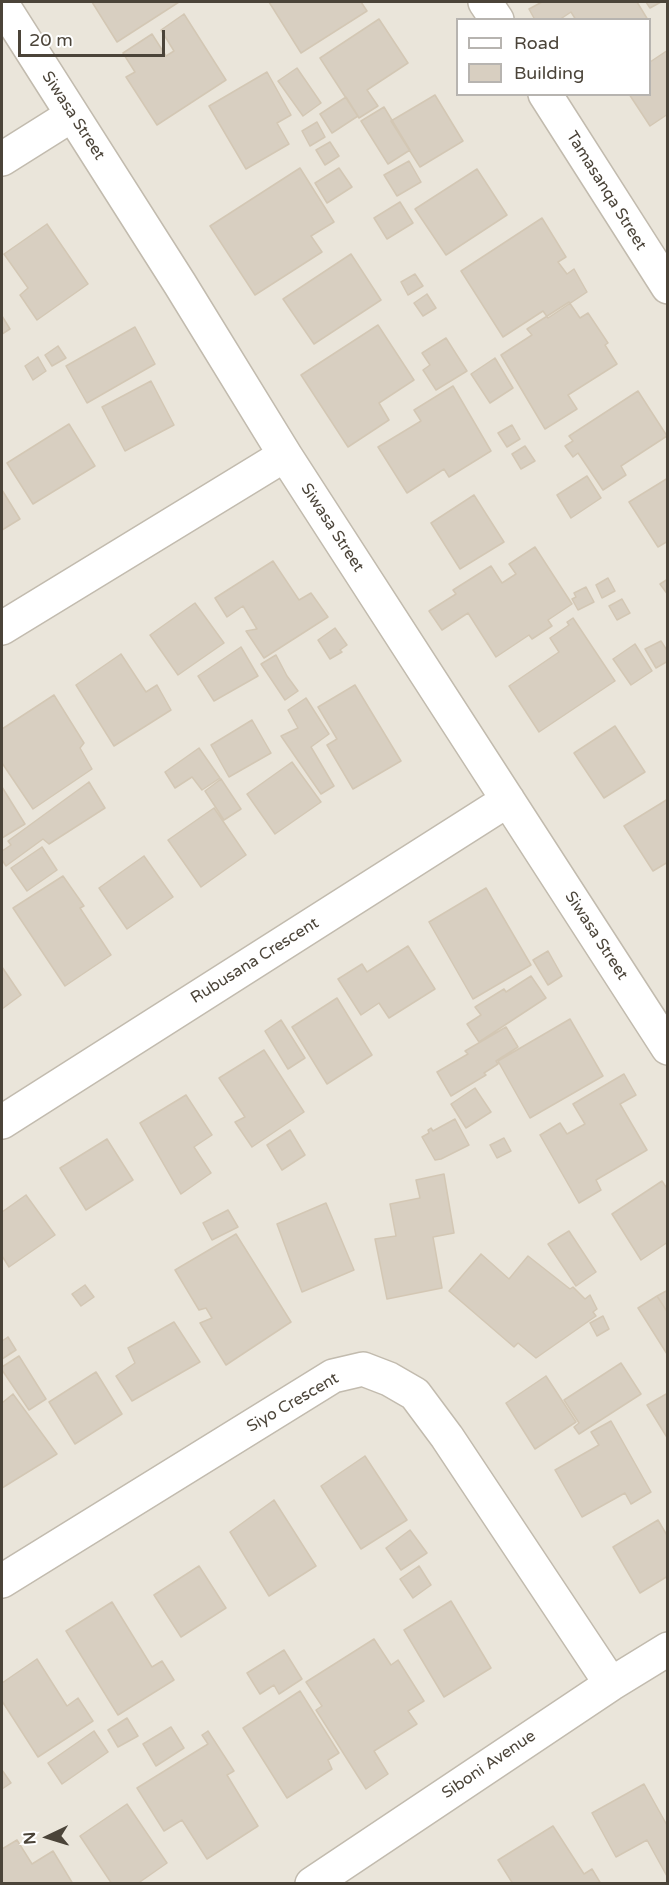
<!DOCTYPE html>
<style>
body{margin:0}
#map{position:relative;width:669px;height:1885px;overflow:hidden;background:#f6f3ec;font-family:"Varela Round",sans-serif}
canvas{display:block}
.frame{position:absolute;inset:0;border:3px solid #4b4439;pointer-events:none}
.legend{position:absolute;left:456px;top:18px;width:195px;height:78px;box-sizing:border-box;background:#fff;border:2px solid #b7b4b0;margin:0;padding:8px 10px;list-style:none;font-size:18px;color:#4b4439}
.legend li{display:flex;align-items:center;gap:12px;height:30px}
.legend b{width:30px;border:2px solid #b7b4b0}
.north{position:absolute;left:18px;top:1807px;width:60px;height:60px;-webkit-text-stroke:4px #fff;paint-order:stroke;rotate:266deg;font-size:16px;font-weight:700;line-height:24px;text-align:center;color:#4b4439}
.north::after{content:'';display:block;margin:auto;width:21px;height:27px;background:#4b4439;clip-path:polygon(50% 0,100% 100%,50% 72%,0 100%)}
.scale{position:absolute;left:18px;top:30px;width:147px;height:27px;box-sizing:border-box;border:3px solid #4b4439;border-top:0;padding-left:8px;font-size:18px;line-height:21px;white-space:nowrap;color:#4b4439;-webkit-text-stroke:4px #fff;paint-order:stroke}
</style>
<div id="map">
<canvas width="669" height="1885"></canvas>
<div class="frame"></div>
<ul class="legend">
<li><b style="height:8px;background:#fff"></b>Road</li>
<li><b style="height:16px;background:#d8cfc1"></b>Building</li>
</ul>
<div class="north">N</div>
<div class="scale">20 m</div>
</div>
<script>
const ctx = document.querySelector('canvas').getContext('2d');
ctx.lineJoin = 'round';
function fillPath(path, color) { ctx.fillStyle = color; ctx.fill(path, 'evenodd'); }
const shape = rows => new Path2D(rows.map(r => 'M' + r).join(''));
function trace(path, color, width, dash) { ctx.strokeStyle = color; ctx.lineWidth = width; ctx.lineCap = dash ? 'butt' : 'round'; ctx.setLineDash(dash || []); ctx.stroke(path); }
function write(font, color, halo, rows, align = 'center') {
  ctx.font = font + ' "Varela Round",sans-serif'; ctx.lineWidth = 6; ctx.setLineDash([]); ctx.textBaseline = 'middle'; ctx.strokeStyle = halo; ctx.fillStyle = color; for (const [text, x, y, turn = 0] of rows) {
    ctx.save(); ctx.translate(x, y); ctx.rotate((+turn || 0) * Math.PI / 180); ctx.textAlign = isNaN(turn) ? turn : align; if (halo) ctx.strokeText(text, 0, 0); ctx.fillText(text, 0, 0); ctx.restore();
  }
}
fillPath(shape([
 [2,2,667,2,667,1883,2,1883],
 [458,20,650,20,650,94,458,94]
]), '#eae5da');
const building = shape([
 [92,2,179,2,117,42,92,2],
 [269,2,361,2,367,11,301,53,269,2],
 [542,2,637,2,648,20,576,20,571,12,559,20,535,20,529,9,542,2],
 [646,2,661,2,650,8,646,2],
 [184,14,226,80,157,125,126,77,135,72,123,53,152,34,166,56,174,51,161,30,184,14],
 [379,19,408,63,367,90,378,106,359,118,320,58,379,19],
 [668,50,668,114,650,126,629,94,650,94,650,62,668,50],
 [297,68,321,103,303,116,278,81,297,68],
 [267,72,291,115,277,123,289,144,246,169,209,106,267,72],
 [435,95,463,141,420,167,391,121,435,95],
 [346,97,358,116,332,133,320,114,346,97],
 [384,107,410,150,388,164,361,121,384,107],
 [317,122,325,137,310,146,302,131,317,122],
 [330,142,339,156,325,165,316,150,330,142],
 [409,161,421,182,397,196,384,175,409,161],
 [300,168,334,222,311,236,322,252,255,295,210,226,300,168],
 [339,168,352,187,327,203,315,183,339,168],
 [477,169,507,215,446,255,415,209,477,169],
 [400,202,413,223,387,239,374,218,400,202],
 [542,218,566,257,558,262,567,274,574,269,587,292,548,318,543,311,503,337,461,271,542,218],
 [47,224,88,284,37,320,20,295,28,288,4,254,47,224],
 [351,254,381,300,314,344,283,299,351,254],
 [415,274,423,286,408,295,401,282,415,274],
 [427,294,436,308,423,316,414,303,427,294],
 [569,302,580,318,588,313,608,343,605,345,617,364,568,395,577,409,545,429,501,355,532,335,527,329,569,302],
 [2,316,10,329,2,334,2,316],
 [378,325,414,380,379,403,389,420,348,447,301,375,378,325],
 [135,327,155,364,87,403,66,366,135,327],
 [446,338,467,371,436,390,423,370,430,365,422,353,446,338],
 [58,346,66,358,52,366,45,355,58,346],
 [38,357,46,371,33,380,25,366,38,357],
 [495,358,513,388,490,403,471,374,495,358],
 [151,381,174,425,125,451,102,407,151,381],
 [453,386,491,451,449,477,444,469,407,493,378,447,421,421,414,410,453,386],
 [638,391,667,436,621,466,626,475,603,490,578,453,573,457,565,446,573,441,569,436,638,391],
 [69,424,95,466,33,504,7,463,69,424],
 [512,425,520,439,507,447,498,433,512,425],
 [525,446,535,461,521,469,512,454,525,446],
 [587,476,601,498,571,518,557,495,587,476],
 [668,478,668,541,658,547,629,502,668,478],
 [2,490,20,519,2,530,2,490],
 [474,495,504,542,460,569,431,523,474,495],
 [535,547,572,604,548,620,552,626,532,639,529,635,496,657,468,613,442,630,429,611,456,594,453,590,491,566,502,583,516,574,509,564,535,547],
 [273,561,299,600,311,593,328,617,264,658,246,631,257,629,243,606,227,617,215,598,273,561],
 [608,578,615,591,602,598,596,585,608,578],
 [668,579,668,595,660,584,668,579],
 [586,587,594,602,578,610,572,599,576,597,574,593,586,587],
 [622,599,630,613,617,620,609,606,622,599],
 [195,603,224,643,178,675,150,635,195,603],
 [573,618,615,681,539,732,509,686,559,652,550,638,569,625,567,622,573,618],
 [335,628,347,645,340,650,342,652,330,659,318,640,335,628],
 [661,641,668,652,668,661,656,668,645,649,661,641],
 [635,644,652,671,631,685,613,659,635,644],
 [241,647,258,676,214,701,198,676,241,647],
 [121,654,146,692,157,685,171,710,114,746,76,685,121,654],
 [276,655,287,676,298,691,285,700,261,664,276,655],
 [355,685,401,761,353,789,327,745,337,739,318,707,355,685],
 [54,695,84,743,80,748,92,769,33,809,2,763,2,729,54,695],
 [306,698,329,734,311,747,334,786,321,794,281,736,298,728,288,710,306,698],
 [252,720,271,753,229,777,211,745,252,720],
 [615,726,645,772,604,798,574,753,615,726],
 [199,748,220,778,202,790,192,777,175,788,165,772,199,748],
 [292,762,321,802,275,834,247,794,292,762],
 [221,779,241,809,224,820,205,791,221,779],
 [89,782,105,808,49,844,43,839,6,866,2,860,2,851,11,845,8,841,89,782],
 [2,787,25,824,2,838,2,787],
 [668,799,668,862,653,871,624,826,668,799],
 [214,808,246,855,201,887,168,840,214,808],
 [42,847,57,870,27,891,11,868,42,847],
 [144,856,173,897,127,929,99,888,144,856],
 [63,876,84,906,80,908,111,955,65,986,13,908,63,876],
 [486,888,531,965,473,999,429,922,486,888],
 [408,946,435,989,389,1018,379,1003,361,1015,338,979,362,964,367,972,408,946],
 [548,951,562,976,548,985,533,960,548,951],
 [2,967,21,995,2,1009,2,967],
 [531,976,546,998,479,1042,467,1024,481,1015,475,1007,504,989,506,992,531,976],
 [337,998,372,1055,327,1084,292,1027,337,998],
 [570,1019,603,1076,530,1118,498,1061,570,1019],
 [281,1020,305,1058,288,1069,265,1031,281,1020],
 [506,1027,518,1047,496,1061,498,1064,484,1073,486,1075,451,1096,437,1072,468,1054,465,1051,506,1027],
 [264,1050,304,1112,252,1147,235,1122,245,1117,219,1078,264,1050],
 [624,1074,636,1095,620,1104,647,1150,596,1180,601,1190,579,1203,540,1135,560,1123,567,1134,585,1124,573,1104,624,1074],
 [475,1088,491,1112,466,1128,451,1104,475,1088],
 [186,1095,212,1135,194,1147,211,1173,181,1194,140,1123,186,1095],
 [455,1119,469,1145,441,1159,435,1160,422,1137,429,1133,428,1130,431,1128,433,1131,455,1119],
 [290,1130,305,1155,282,1170,267,1145,290,1130],
 [504,1138,511,1151,497,1158,490,1145,504,1138],
 [107,1139,133,1180,86,1210,60,1168,107,1139],
 [444,1174,454,1233,433,1237,442,1288,387,1299,375,1239,396,1236,390,1204,420,1198,416,1180,444,1174],
 [662,1181,668,1190,668,1242,641,1260,612,1214,662,1181],
 [26,1195,55,1235,9,1267,2,1256,2,1212,26,1195],
 [326,1203,354,1270,302,1292,277,1224,326,1203],
 [228,1210,238,1227,212,1240,203,1223,228,1210],
 [569,1231,596,1272,576,1286,548,1244,569,1231],
 [236,1234,291,1322,226,1365,200,1323,212,1318,206,1308,199,1310,175,1270,236,1234],
 [481,1254,509,1279,528,1256,570,1289,573,1287,585,1299,590,1295,597,1309,593,1312,596,1316,536,1358,518,1343,514,1347,449,1291,481,1254],
 [85,1285,94,1297,81,1306,72,1294,85,1285],
 [668,1290,668,1313,657,1296,668,1290],
 [657,1296,668,1313,667,1354,638,1308,657,1296],
 [603,1316,609,1329,597,1336,590,1323,603,1316],
 [174,1322,200,1362,132,1401,116,1376,135,1363,128,1348,174,1322],
 [8,1337,16,1350,2,1359,2,1341,8,1337],
 [19,1356,46,1399,29,1410,2,1370,2,1367,19,1356],
 [621,1363,641,1394,579,1434,574,1427,579,1423,564,1400,621,1363],
 [96,1372,122,1414,75,1444,49,1402,96,1372],
 [546,1376,576,1422,535,1449,506,1403,546,1376],
 [668,1393,668,1439,647,1405,668,1393],
 [13,1394,57,1454,2,1488,2,1403,13,1394],
 [611,1421,651,1492,631,1504,625,1493,582,1517,555,1470,599,1445,591,1432,611,1421],
 [365,1456,407,1520,361,1549,321,1486,365,1456],
 [274,1500,316,1566,269,1596,230,1532,274,1500],
 [658,1520,668,1537,668,1576,640,1593,613,1547,658,1520],
 [410,1530,427,1553,401,1570,386,1548,410,1530],
 [199,1566,226,1608,181,1637,154,1595,199,1566],
 [419,1566,431,1585,413,1598,400,1579,419,1566],
 [451,1601,491,1668,444,1697,404,1630,451,1601],
 [112,1602,152,1667,162,1661,174,1680,118,1715,66,1631,112,1602],
 [374,1639,391,1665,398,1660,424,1701,408,1711,417,1724,374,1751,388,1774,366,1789,316,1710,322,1706,306,1682,374,1639],
 [284,1650,302,1679,279,1694,274,1685,260,1694,247,1673,284,1650],
 [37,1659,67,1706,78,1698,93,1721,38,1757,2,1701,2,1683,37,1659],
 [300,1691,339,1753,328,1760,332,1769,287,1798,243,1728,300,1691],
 [127,1718,138,1736,118,1747,108,1730,127,1718],
 [171,1727,184,1748,156,1766,143,1744,171,1727],
 [94,1731,108,1752,62,1784,48,1763,94,1731],
 [208,1731,234,1771,227,1775,258,1826,207,1859,182,1820,164,1831,137,1788,208,1744,202,1735,208,1731],
 [2,1770,11,1783,2,1789,2,1770],
 [644,1784,668,1827,668,1878,647,1840,616,1857,592,1813,644,1784],
 [127,1804,167,1863,137,1884,112,1884,80,1836,127,1804],
 [553,1826,584,1874,592,1869,601,1884,513,1884,498,1860,553,1826],
 [17,1840,32,1864,53,1851,73,1884,2,1884,2,1849,17,1840]
]);
fillPath(building, '#d8cfc1');
trace(building, '#d3c7b4', 1.5);
const minor = shape([
 [485,2,497,20],
 [2,4,180,284,285,455,668,1048],
 [545,94,668,287],
 [2,159,72,115],
 [2,628,285,455],
 [2,1122,508,800],
 [2,1581,333,1376,363,1369,389,1379,415,1394,447,1437,611,1684],
 [312,1884,611,1684,668,1649]
]);
trace(minor, '#c2bbae', 36);
trace(minor, '#fff', 33);
write('16px', '#4b4439', '#fff', [
 ["Siwasa Street",73,116,57],
 ["Tamasanqa Street",606,191,58],
 ["Siwasa Street",332,528,57],
 ["Siwasa Street",596,936,57],
 ["Rubusana Crescent",255,961,-32],
 ["Siyo Crescent",293,1403,-30],
 ["Siboni Avenue",489,1765,-34]
]);
</script>
